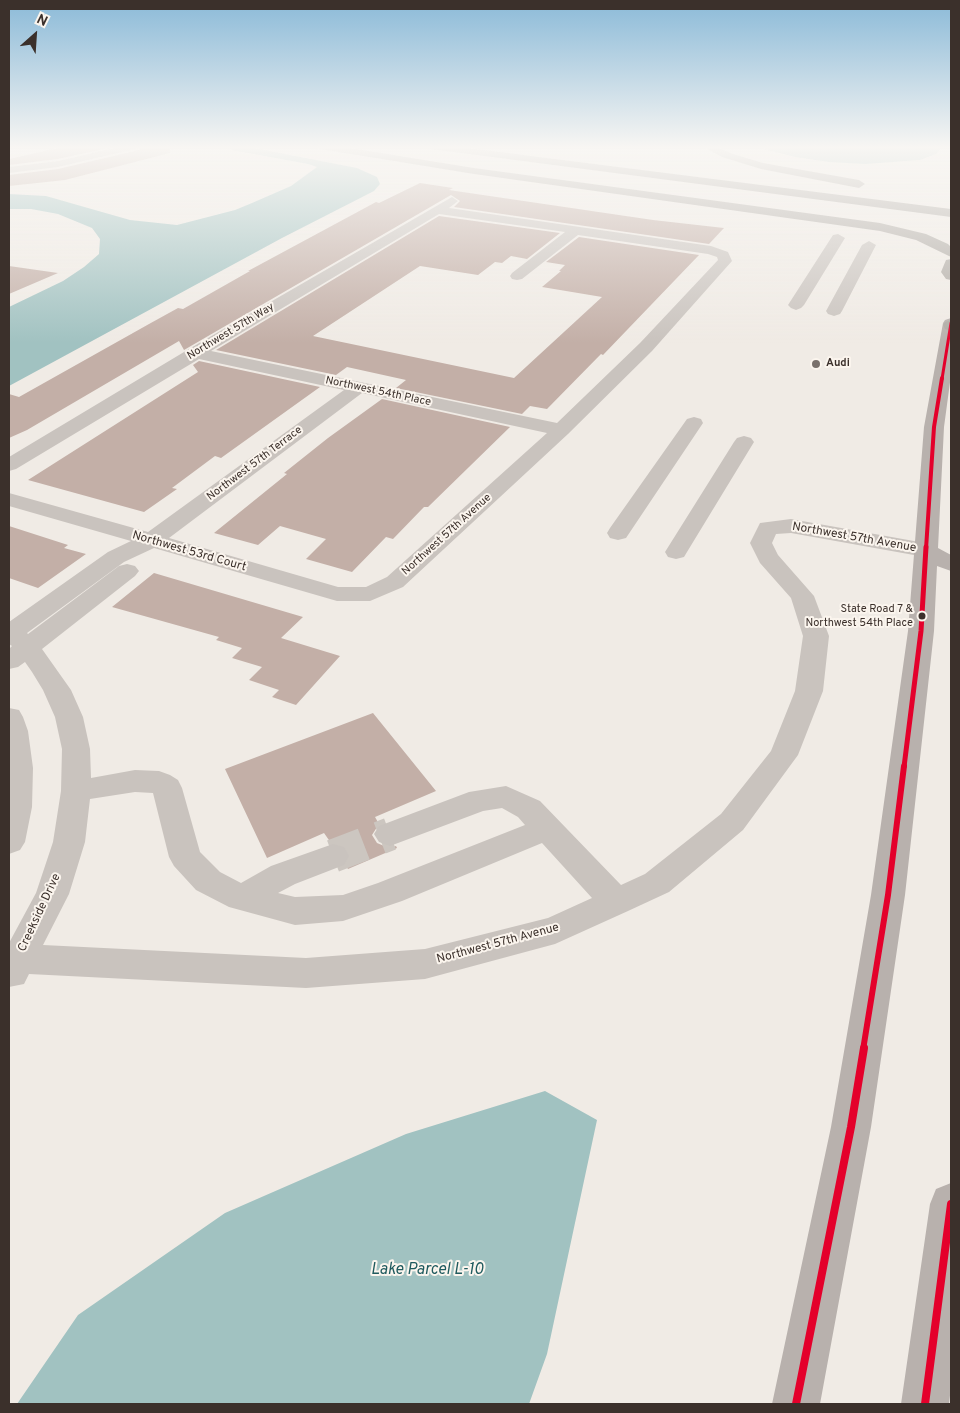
<!DOCTYPE html>
<style>
body{margin:0}
#map{position:relative;width:960px;height:1413px;overflow:hidden;background:#f0ebe5;font-family:Overpass,sans-serif}
canvas{display:block}
.frame{position:absolute;inset:0;border:10px solid #3b302b;pointer-events:none}
.north{position:absolute;left:10px;top:10px;width:50px;height:50px;-webkit-text-stroke:4px #fbf5ee;paint-order:stroke;rotate:26deg;font-size:14px;font-weight:700;line-height:20px;text-align:center;color:#3b302b}
.north::after{content:'';display:block;margin:auto;width:18px;height:22px;background:#3b302b;clip-path:polygon(50% 0,100% 100%,50% 72%,0 100%)}
</style>
<div id="map">
<canvas width="960" height="1413"></canvas>
<div class="frame"></div>
<div class="north">N</div>
</div>
<script>
const ctx = document.querySelector('canvas').getContext('2d');
ctx.lineJoin = 'round';
function fillPath(path, color) { ctx.fillStyle = color; ctx.fill(path, 'evenodd'); }
const shape = rows => new Path2D(rows.map(r => 'M' + r).join(''));
function trace(path, color, width, dash) { ctx.strokeStyle = color; ctx.lineWidth = width; ctx.lineCap = dash ? 'butt' : 'round'; ctx.setLineDash(dash || []); ctx.stroke(path); }
function write(font, color, halo, rows, align = 'center') {
  ctx.font = font + ' Overpass,sans-serif'; ctx.lineWidth = 4; ctx.setLineDash([]); ctx.textBaseline = 'middle'; ctx.strokeStyle = halo; ctx.fillStyle = color; for (const [text, x, y, turn = 0] of rows) {
    ctx.save(); ctx.translate(x, y); ctx.rotate((+turn || 0) * Math.PI / 180); ctx.textAlign = isNaN(turn) ? turn : align; if (halo) ctx.strokeText(text, 0, 0); ctx.fillText(text, 0, 0); ctx.restore();
  }
}
fillPath(shape([
 [244,146,357,168,377,177,380,184,374,191,282,238,9,386,9,307,63,281,84,267,99,254,100,239,92,228,58,214,31,209,9,209,9,194,46,196,130,220,177,225,235,210,252,203,291,186,317,167,308,164,232,150,232,148],
 [758,146,941,146,942,147,936,154,920,160,865,164,829,162,795,157,768,150],
 [545,1091,597,1120,547,1354,529,1404,17,1404,78,1315,225,1213,406,1134]
]), '#a1c2c1');
fillPath(shape([
 [67,146,117,146,58,159,9,165,9,159],
 [142,146,169,146,170,153,65,180,9,186,9,175,58,169,139,150],
 [420,183,453,188,449,190,653,220,724,228,709,244,454,207,460,201,451,195,184,350,179,341,27,430,9,438,9,394,19,397,149,324,178,308,183,309,250,271,248,271,376,202,379,203],
 [439,216,560,233,527,259,511,256,502,263,495,262,478,275,420,266,313,336,514,378,602,297,542,287,561,271,559,271,565,265,546,262,579,237,699,255,603,355,601,354,547,409,530,406,522,414,396,388,406,380,347,367,336,375,216,350],
 [9,266,58,273,9,294],
 [199,361,320,387,221,458,215,456,172,488,177,489,144,512,28,480,198,372,193,365],
 [382,399,510,427,428,507,424,507,393,539,386,537,352,572,306,559,326,539,280,526,258,545,214,533,287,474,284,473,328,438],
 [9,526,68,545,64,548,86,554,38,588,9,578],
 [154,573,303,617,281,638,340,656,296,705,272,697,279,690,249,680,262,667,232,658,242,648,216,640,219,637,112,607],
 [373,713,436,791,375,817,379,824,372,835,377,843,389,848,396,846,397,848,348,869,346,866,351,855,346,846,331,843,324,833,267,858,225,769]
]), '#c3afa7');
trace(shape([
 [333,856,390,834]
]), '#ccc6c0', 33, [33, 17]);
fillPath(shape([
 [123,146,140,146,139,148,58,167,9,173,9,167,58,161,123,146],
 [452,197,458,201,449,208,711,246,728,252,732,261,652,351,568,434,403,587,370,601,337,601,154,548,124,562,27,633,28,634,119,566,127,564,135,566,139,571,135,576,42,649,71,690,83,717,90,749,91,778,135,770,159,771,170,775,178,780,182,788,200,852,220,872,241,883,271,866,333,844,344,847,349,856,344,865,295,884,278,893,295,897,343,895,378,883,525,825,518,817,502,808,483,811,390,846,379,842,374,834,379,826,469,792,506,786,540,801,621,885,645,874,721,814,771,751,795,691,803,636,791,598,760,563,750,543,760,523,791,519,925,543,933,545,936,550,933,555,925,557,791,533,776,534,772,543,778,555,814,596,829,636,823,691,798,755,743,830,669,892,628,911,555,944,425,979,306,988,29,974,24,984,9,987,9,943,36,893,53,842,61,791,62,749,55,717,43,690,32,672,25,662,18,667,9,669,9,649,12,646,9,644,9,622,108,552,131,541,9,506,9,493,148,532,344,390,199,359,16,469,9,471,9,457,189,349,452,197],
 [439,214,565,232,512,273,510,276,512,279,517,280,522,279,578,235,708,254,717,257,718,260,640,343,557,423,211,351,439,214],
 [362,393,547,433,387,577,366,587,338,587,169,538,362,393],
 [135,792,153,793,169,857,174,866,196,890,229,907,295,925,343,921,402,901,542,843,592,898,548,918,425,949,306,958,43,945,69,894,85,842,90,799,135,792],
 [838,234,845,238,804,305,801,308,796,310,791,308,788,305,833,235,838,234],
 [869,241,876,245,842,311,840,314,834,316,828,314,826,311,862,245,869,241],
 [694,417,701,419,703,423,626,538,618,540,610,538,607,533,610,528,687,419,694,417],
 [744,436,751,438,754,442,687,552,684,557,676,559,668,557,665,552,734,442,737,438,744,436],
 [9,708,19,710,23,717,28,731,33,768,32,807,25,842,20,850,9,854,9,708]
]), '#c9c3be');
fillPath(shape([
 [951,318,951,375,944,427,938,548,951,555,951,571,937,566,934,631,905,895,871,1127,820,1404,772,1404,831,1127,871,895,908,631,924,427,943,323,945,320,951,318],
 [951,1183,951,1387,949,1404,901,1404,930,1204,936,1189,951,1183]
]), '#b8b1ad');
fillPath(shape([
 [315,146,337,146,474,168,880,223,926,234,948,244,951,247,951,257,916,240,880,231,474,174,320,149,315,146],
 [426,146,452,146,951,209,951,217,431,149,426,146],
 [702,146,715,146,730,153,763,163,859,180,865,184,859,188,761,169,722,157,702,146],
 [951,259,951,280,946,279,941,272,946,260,951,259],
 [951,320,951,331,945,329,943,325,945,322,951,320]
]), '#afaaa4');
trace(shape([
 [942,379,951,323]
]), '#e4002b', 3);
trace(shape([
 [926,549,934,427,942,378]
]), '#e4002b', 4);
trace(shape([
 [904,767,921,631,926,547]
]), '#e4002b', 5);
trace(shape([
 [863,1050,888,895,904,766]
]), '#e4002b', 6);
trace(shape([
 [796,1404,851,1127,864,1048],
 [925,1404,951,1204]
]), '#e4002b', 8);
const sky = ctx.createLinearGradient(0, 0, 0, 343);
sky.addColorStop(0, '#8bbad8');
sky.addColorStop(0.43, '#f8f6f3');
sky.addColorStop(1, '#f8f6f300');
ctx.fillStyle = sky;
ctx.fillRect(0, 0, 960, 343);
for (const [x, y, r, color] of [
 [816,364,5,"#7a716c"],
 [922,616,4.5,"#3b302b"]
]) { const dot = new Path2D(); dot.arc(x, y, r, 0, 2 * Math.PI); ctx.fillStyle = color; ctx.fill(dot); trace(dot, '#fbf5ee', 2); }
write('11px', '#3b302b', '#fbf5ee', [
 ["Northwest 57th Way",231,332,-31],
 ["Northwest 54th Place",378,392,12],
 ["Northwest 57th Terrace",255,464,-37],
 ["Northwest 57th Avenue",447,535,-42]
]);
write('bold 11px', '#3b302b', '#fbf5ee', [
 ["Audi",826,364]
], 'left');
write('11px', '#3b302b', '#fbf5ee', [
 ["State Road 7 &",913,610],
 ["Northwest 54th Place",913,624]
], 'right');
write('12px', '#3b302b', '#fbf5ee', [
 ["Northwest 57th Avenue",854,538,10],
 ["Northwest 53rd Court",189,552,16],
 ["Creekside Drive",40,913,-65],
 ["Northwest 57th Avenue",498,944,-15]
]);
write('italic 16px', '#1f5a5e', '#fbf5ee', [
 ["Lake Parcel L-10",427,1271]
]);
</script>
